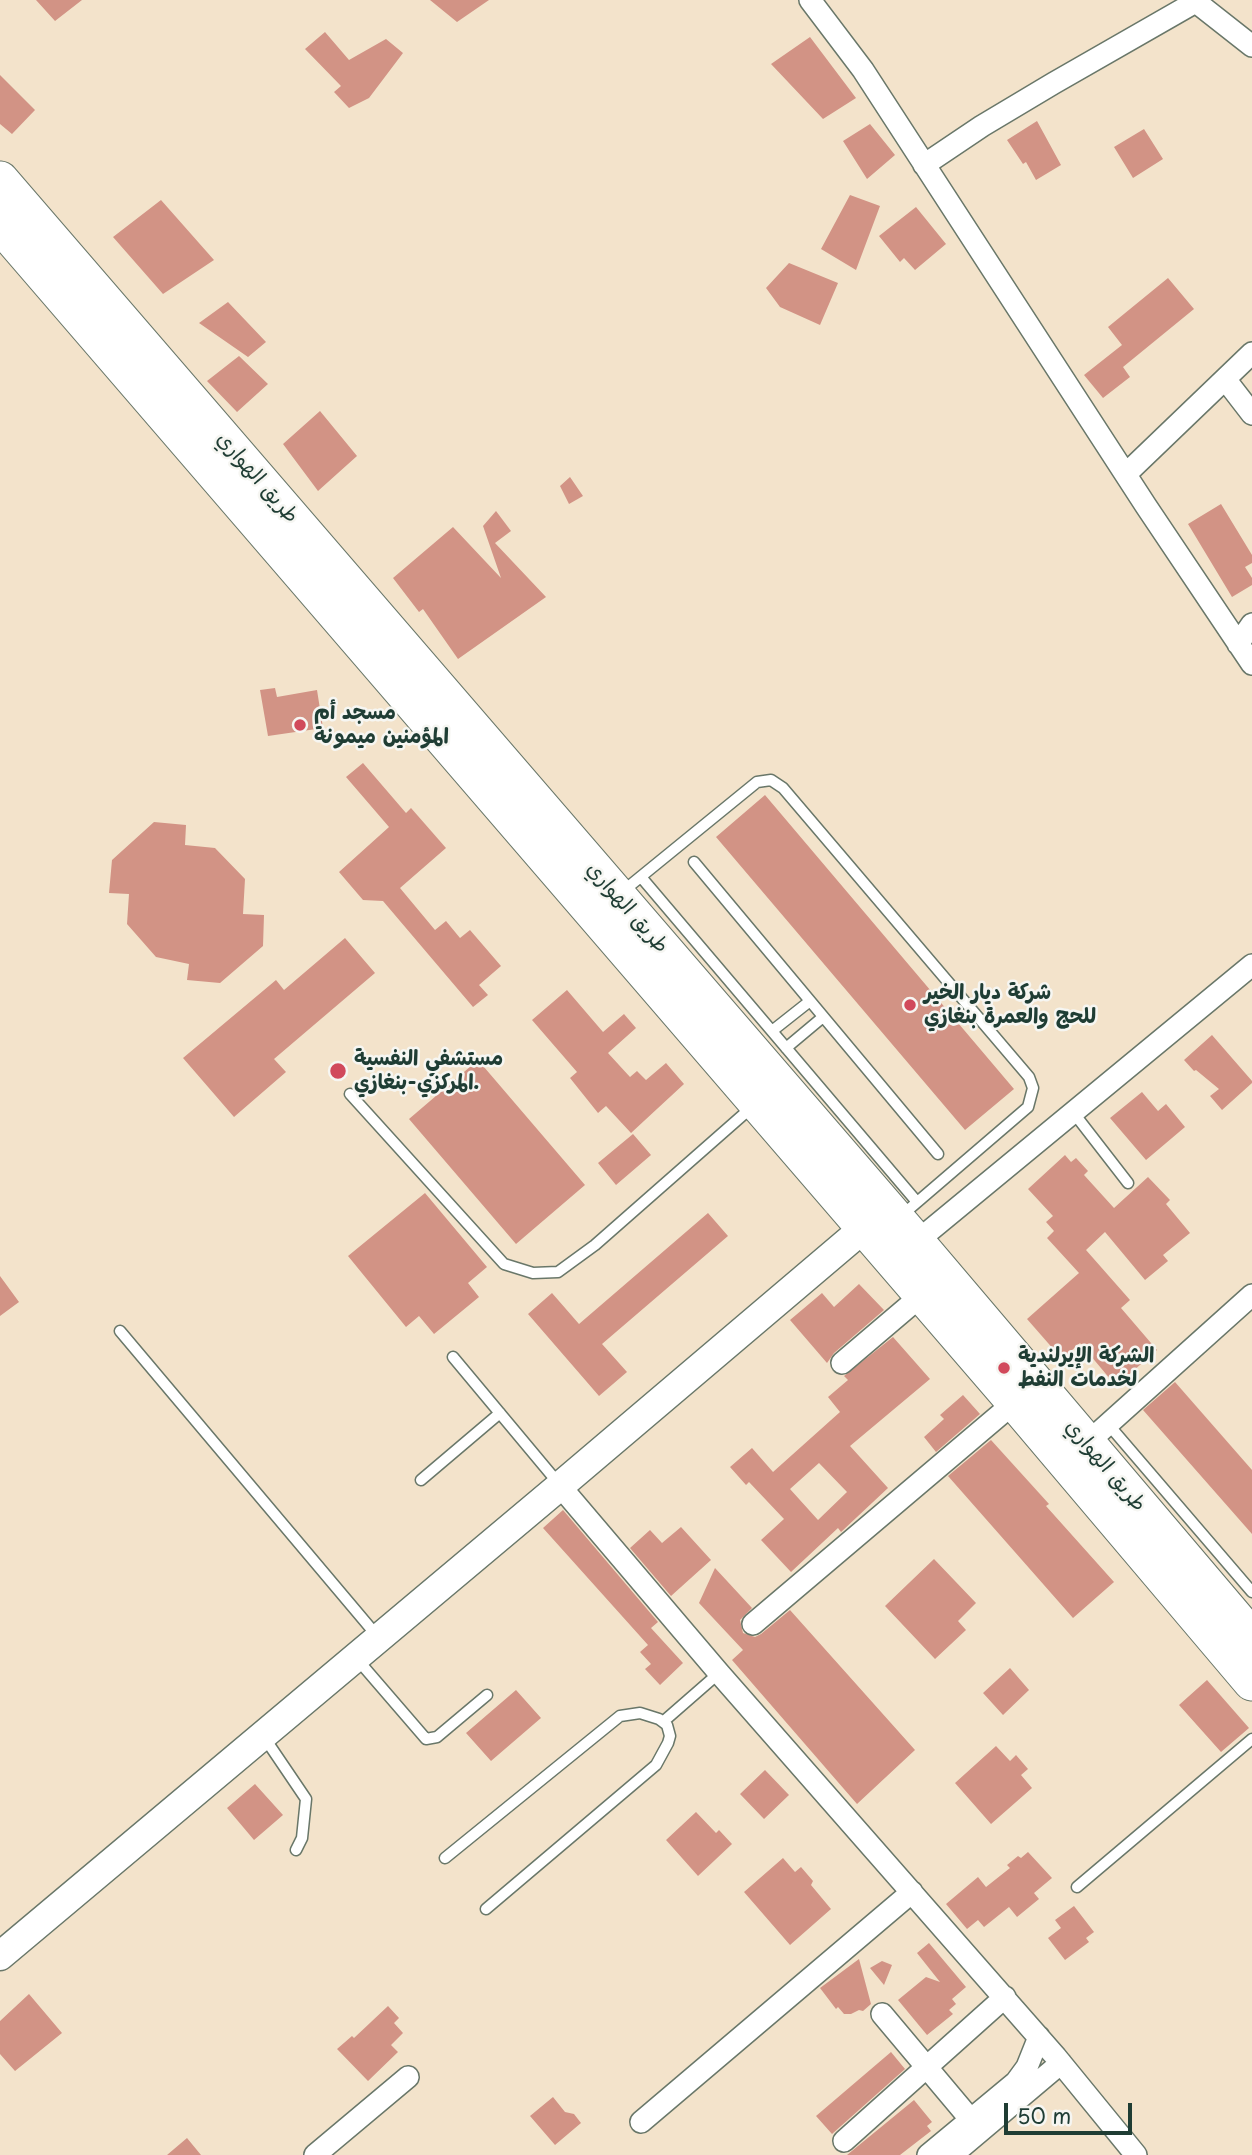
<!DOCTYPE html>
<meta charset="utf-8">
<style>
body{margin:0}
#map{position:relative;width:1252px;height:2155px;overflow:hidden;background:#f3e3cb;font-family:"Playpen Sans",sans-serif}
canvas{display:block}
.scale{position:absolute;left:1004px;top:2103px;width:128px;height:32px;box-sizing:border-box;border:4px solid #1f3d34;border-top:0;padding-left:9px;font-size:21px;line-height:24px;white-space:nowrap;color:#1f3d34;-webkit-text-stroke:5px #f6f6f2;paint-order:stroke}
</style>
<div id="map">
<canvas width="1252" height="2155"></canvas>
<div class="scale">50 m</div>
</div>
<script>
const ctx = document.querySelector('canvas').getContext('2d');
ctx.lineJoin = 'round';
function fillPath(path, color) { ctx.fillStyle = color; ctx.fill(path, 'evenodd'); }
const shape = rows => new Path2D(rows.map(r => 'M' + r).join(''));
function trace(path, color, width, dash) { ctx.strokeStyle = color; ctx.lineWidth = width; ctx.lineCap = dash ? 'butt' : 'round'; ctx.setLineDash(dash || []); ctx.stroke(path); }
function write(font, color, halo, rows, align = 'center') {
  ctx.font = font + ' "Playpen Sans","Playpen Sans Arabic",sans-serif'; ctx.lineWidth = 5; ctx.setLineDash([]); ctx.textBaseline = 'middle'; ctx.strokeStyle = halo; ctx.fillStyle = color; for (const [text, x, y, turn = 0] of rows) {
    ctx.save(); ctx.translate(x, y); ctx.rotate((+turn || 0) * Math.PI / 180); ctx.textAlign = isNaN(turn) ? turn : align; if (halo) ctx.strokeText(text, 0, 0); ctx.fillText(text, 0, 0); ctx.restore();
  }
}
fillPath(shape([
 [36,0,82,0,55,21],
 [430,0,489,0,457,22],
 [325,32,349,60,386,39,403,53,369,98,349,108,334,92,341,86,305,49],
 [810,37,856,98,823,119,771,64],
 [0,75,35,110,12,134,0,124],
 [1037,121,1061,165,1036,180,1026,162,1023,164,1007,140],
 [870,124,895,155,867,179,843,141],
 [1144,129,1163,159,1133,178,1114,147],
 [850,195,880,206,856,270,821,249],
 [161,200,214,260,163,294,113,237],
 [916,207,946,244,915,270,904,258,900,262,879,236],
 [789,263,838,283,820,325,780,307,766,288],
 [1168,278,1194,309,1123,367,1130,377,1103,398,1084,375,1122,345,1108,327],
 [228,302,266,342,248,357,199,323],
 [239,356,268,384,237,412,207,381],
 [320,411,357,456,318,491,283,444],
 [570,477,583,496,569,504,560,486],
 [1221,504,1252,555,1252,563,1245,567,1252,578,1252,585,1232,597,1188,524],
 [496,511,511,531,495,543,546,597,458,659,423,609,419,612,393,578,453,527,501,578,483,526],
 [275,688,277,697,317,690,323,728,268,736,260,690],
 [363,763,406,813,411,808,446,848,400,888,435,930,446,921,460,938,470,930,501,966,479,985,488,995,473,1007,383,901,363,900,339,872,389,827,346,777],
 [765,795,1014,1089,965,1130,716,837],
 [154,822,186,825,185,845,215,848,245,879,243,914,264,915,263,946,220,983,187,980,189,964,156,957,127,924,129,894,109,893,112,860],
 [345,938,375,973,274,1059,286,1072,234,1117,183,1058,276,980,284,990],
 [567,990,603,1032,624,1014,636,1028,608,1053,630,1077,637,1071,646,1080,666,1063,684,1084,631,1133,606,1106,598,1113,570,1078,577,1072,532,1020],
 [1212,1035,1252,1081,1252,1083,1222,1110,1210,1096,1219,1089,1196,1070,1194,1071,1184,1060],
 [478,1060,585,1185,516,1244,409,1119],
 [1142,1092,1158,1111,1166,1104,1185,1127,1146,1160,1110,1118],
 [633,1134,651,1155,616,1185,598,1163],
 [1065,1155,1071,1162,1076,1158,1088,1171,1084,1175,1114,1208,1148,1177,1170,1200,1166,1204,1190,1233,1163,1255,1168,1261,1145,1280,1105,1232,1086,1250,1130,1300,1121,1308,1157,1350,1116,1386,1080,1343,1062,1359,1027,1319,1079,1273,1047,1238,1054,1231,1046,1222,1053,1216,1028,1189],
 [425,1193,487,1267,468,1283,479,1297,434,1334,419,1316,406,1327,348,1256],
 [708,1213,728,1236,602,1344,627,1372,599,1396,528,1314,552,1293,579,1324],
 [0,1276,19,1302,0,1316],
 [859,1284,884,1310,834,1353,827,1363,790,1320,822,1293,834,1307],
 [893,1337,930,1379,850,1446,888,1488,841,1532,838,1528,791,1572,761,1540,784,1519,749,1482,746,1485,730,1467,752,1448,773,1472,840,1412,828,1397,848,1380,844,1376],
 [819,1463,847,1492,818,1520,790,1489],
 [1175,1382,1252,1470,1252,1534,1143,1410],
 [963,1395,980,1414,936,1452,924,1437,944,1419,940,1415],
 [991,1440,1049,1504,1046,1506,1114,1582,1073,1618,948,1476],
 [563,1510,658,1622,651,1628,683,1663,660,1685,645,1669,651,1664,640,1652,648,1645,543,1528],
 [681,1527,711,1560,671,1596,630,1548,650,1530,662,1543],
 [934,1559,976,1603,958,1621,966,1630,935,1659,885,1606],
 [715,1568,752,1608,740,1620,743,1633,755,1637,761,1634,790,1610,915,1750,857,1804,732,1660,743,1650,699,1603],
 [1010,1668,1029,1690,1003,1715,983,1693],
 [1207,1680,1249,1728,1221,1752,1179,1705],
 [516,1690,541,1718,491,1761,466,1733],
 [996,1746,1010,1761,1016,1755,1028,1769,1021,1775,1032,1788,991,1824,955,1783],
 [765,1770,789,1795,764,1819,740,1794],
 [255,1784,283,1815,254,1840,227,1808],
 [696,1812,716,1833,719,1830,732,1844,698,1876,666,1840],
 [1028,1852,1052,1878,1034,1893,1039,1899,1017,1917,1009,1907,984,1927,978,1920,967,1929,946,1904,978,1877,986,1887,1010,1868,1007,1865,1018,1856,1021,1858],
 [783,1858,795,1872,801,1867,813,1881,811,1885,831,1909,790,1945,744,1892],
 [1074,1906,1094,1932,1086,1938,1089,1942,1065,1960,1048,1938,1061,1928,1055,1920],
 [929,1943,966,1987,952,1999,956,2004,949,2010,953,2014,927,2035,898,2000,926,1977,940,1982,917,1953],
 [859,1959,871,2004,863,2011,859,2010,851,2014,844,2014,838,2007,836,2009,820,1988],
 [882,1961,892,1965,884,1985,870,1968],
 [29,1994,62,2033,15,2071,0,2054,0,2021],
 [388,2006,399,2018,394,2023,403,2033,391,2045,398,2052,368,2081,337,2049,352,2036,354,2038],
 [891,2052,905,2069,832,2134,816,2116],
 [553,2097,565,2112,574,2114,581,2123,555,2145,530,2116],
 [914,2100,932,2122,927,2126,931,2131,900,2155,847,2155],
 [187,2138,201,2155,167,2155]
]), '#d29385');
const lane = shape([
 [694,862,938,1154],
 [641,877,917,1202],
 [622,892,757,782,771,780,783,788,1029,1077,1033,1088,1028,1107,901,1216],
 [772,1031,810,1001],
 [786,1048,823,1017],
 [350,1094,504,1264,533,1273,558,1272,595,1245,752,1107],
 [1073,1112,1128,1183],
 [120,1331,378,1637],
 [453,1357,559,1484],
 [1108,1424,1252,1592],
 [421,1480,500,1413],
 [357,1659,426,1739,437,1737,487,1695],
 [664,1721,719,1673],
 [264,1737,306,1799,302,1838,296,1850],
 [445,1858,620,1716,640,1713,659,1719,667,1725,670,1736,668,1743,656,1765,486,1909],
 [1077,1887,1252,1739]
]);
const street = shape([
 [810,0,863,70,1146,506,1252,664],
 [1196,2,1252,46],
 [924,165,982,126,1054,83,1199,0],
 [1225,379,1252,414],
 [1126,474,1252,353],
 [1238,644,1252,624],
 [916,1242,1252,965],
 [842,1363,922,1295],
 [1086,1444,1252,1295],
 [560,1486,719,1673,1056,2057,1136,2155],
 [753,1624,1015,1402],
 [882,2014,971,2120],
 [641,2122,912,1892],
 [844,2141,1005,1997],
 [315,2155,408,2077],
 [928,2155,1016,2082,1027,2067,1039,2037],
 [952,2155,1061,2063]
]);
const secondary = shape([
 [0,1956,560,1486,864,1228]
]);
const highway = shape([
 [0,180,916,1242,1252,1638],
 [0,224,1015,1402,1252,1682]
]);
trace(lane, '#697769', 13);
trace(street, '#697769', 24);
trace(secondary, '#697769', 31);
trace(highway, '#697769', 39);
trace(lane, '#fff', 10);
trace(street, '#fff', 21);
trace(secondary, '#fff', 28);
trace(highway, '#fff', 37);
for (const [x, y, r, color] of [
 [300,725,7,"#d1495b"],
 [910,1005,7,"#d1495b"],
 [338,1071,9,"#d1495b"],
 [1004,1368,7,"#d1495b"]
]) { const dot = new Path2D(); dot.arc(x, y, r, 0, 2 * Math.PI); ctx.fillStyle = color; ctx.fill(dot); trace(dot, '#f6f6f2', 2.5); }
write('21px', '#1f3d34', '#f6f6f2', [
 ["طريق الهواري",257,478,49],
 ["طريق الهواري",627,908,49],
 ["طريق الهواري",1105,1466,50]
]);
write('bold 21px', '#1f3d34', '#f6f6f2', [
 ["مسجد أم",314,713],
 ["المؤمنين ميمونة",314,737],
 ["شركة ديار الخير",924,993],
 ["للحج والعمرة بنغازي",924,1017],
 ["مستشفي النفسية",354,1059],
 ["المركزي-بنغازي.",354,1083],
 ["الشركة الإيرلندية",1018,1356],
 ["لخدمات النفط",1018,1380]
], 'left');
</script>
